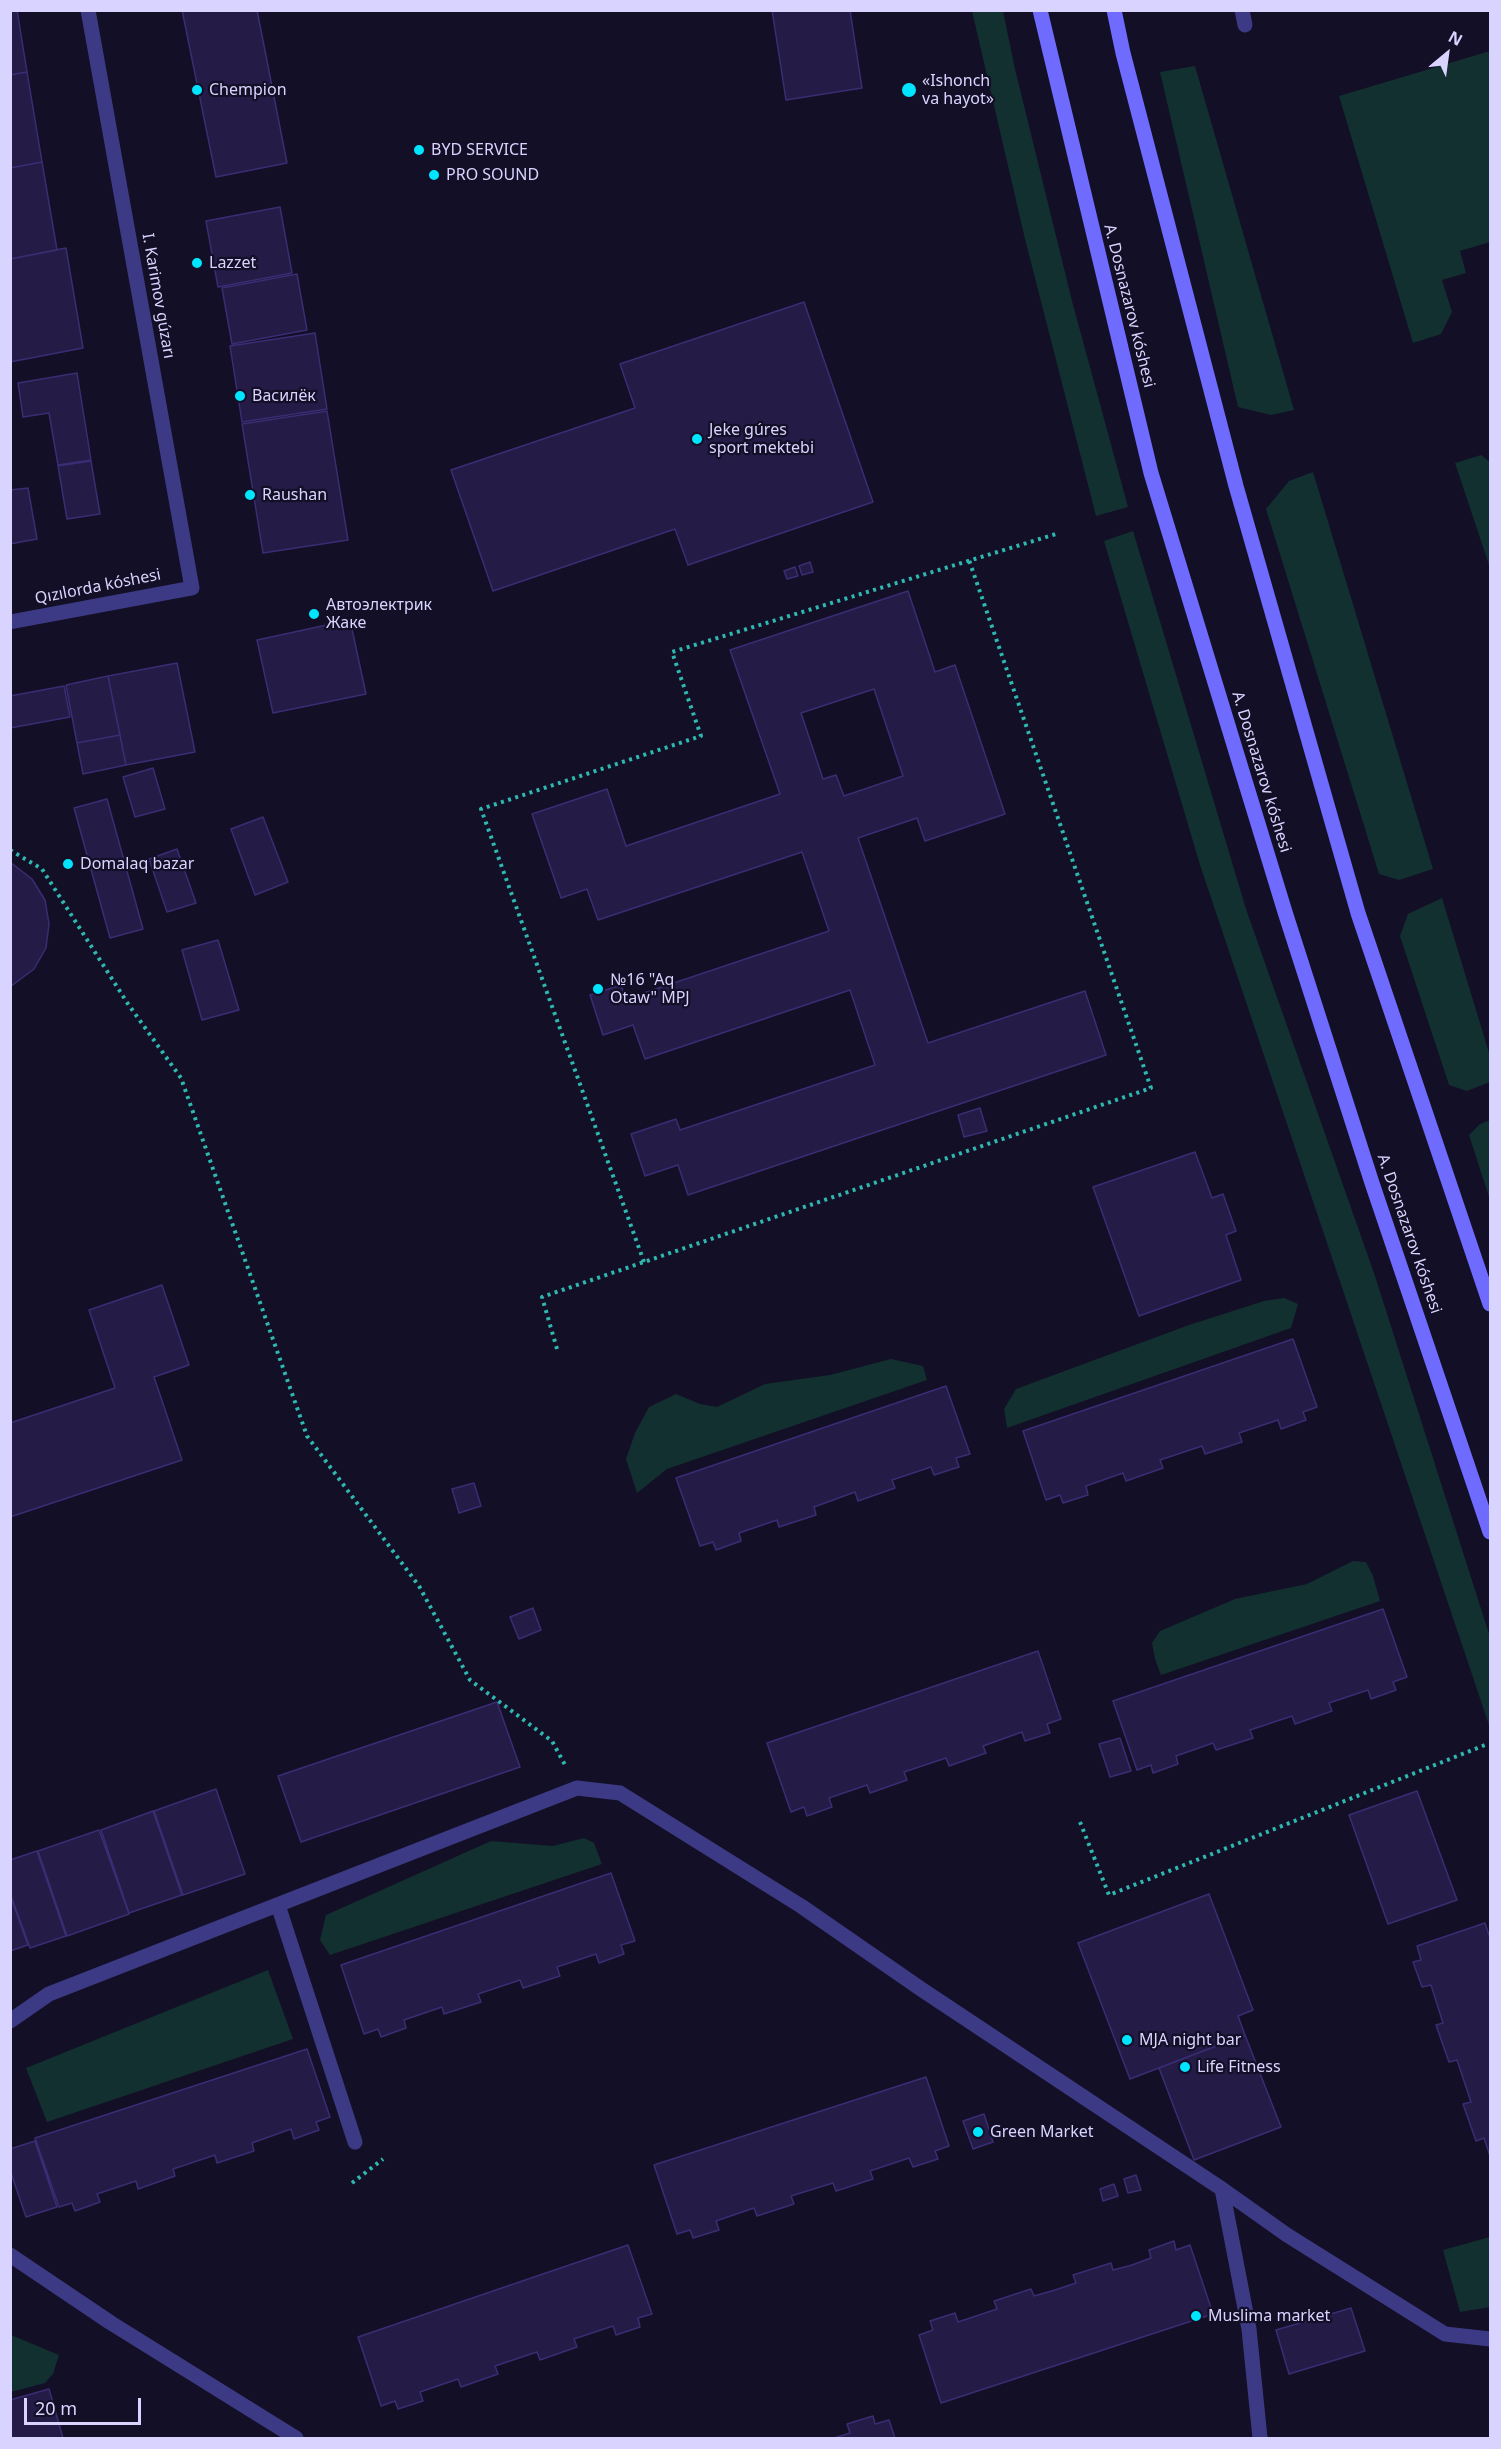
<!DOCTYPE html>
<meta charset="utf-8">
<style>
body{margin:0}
#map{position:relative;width:1501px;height:2449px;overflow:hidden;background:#130f26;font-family:"Noto Sans",sans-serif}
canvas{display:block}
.frame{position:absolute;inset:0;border:12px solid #d9d4ff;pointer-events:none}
.north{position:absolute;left:1417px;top:24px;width:60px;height:60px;-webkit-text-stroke:4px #130f26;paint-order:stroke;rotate:29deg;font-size:16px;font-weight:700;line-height:24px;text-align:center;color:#d9d4ff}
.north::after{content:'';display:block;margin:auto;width:21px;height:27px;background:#d9d4ff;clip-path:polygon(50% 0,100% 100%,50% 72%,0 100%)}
.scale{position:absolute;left:24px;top:2398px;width:117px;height:27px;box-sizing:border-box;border:3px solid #d9d4ff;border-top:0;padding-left:8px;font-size:18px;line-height:21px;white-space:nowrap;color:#d9d4ff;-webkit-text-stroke:4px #130f26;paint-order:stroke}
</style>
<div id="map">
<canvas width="1501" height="2449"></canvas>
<div class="frame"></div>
<div class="north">N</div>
<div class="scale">20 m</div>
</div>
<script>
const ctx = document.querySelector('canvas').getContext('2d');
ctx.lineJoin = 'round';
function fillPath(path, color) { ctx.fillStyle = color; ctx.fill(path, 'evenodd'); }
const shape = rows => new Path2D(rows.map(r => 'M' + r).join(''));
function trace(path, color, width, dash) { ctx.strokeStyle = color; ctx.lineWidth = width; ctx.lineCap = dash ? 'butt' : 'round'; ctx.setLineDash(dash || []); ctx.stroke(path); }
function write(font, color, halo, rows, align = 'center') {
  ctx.font = font + ' "Noto Sans",sans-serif'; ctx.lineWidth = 4.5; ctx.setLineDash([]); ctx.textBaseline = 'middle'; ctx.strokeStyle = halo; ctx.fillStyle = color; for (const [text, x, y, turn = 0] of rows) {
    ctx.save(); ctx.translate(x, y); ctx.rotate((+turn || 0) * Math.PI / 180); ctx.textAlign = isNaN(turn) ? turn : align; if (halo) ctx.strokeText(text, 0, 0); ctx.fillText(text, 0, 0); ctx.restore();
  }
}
fillPath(shape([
 [972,11,1003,11,1015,69,1072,301,1128,507,1096,516,1025,239],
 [1490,51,1490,242,1460,251,1466,273,1442,280,1452,312,1441,334,1413,343,1339,96],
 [1195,66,1294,410,1271,415,1238,407,1160,72],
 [1481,455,1490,462,1490,568,1455,463],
 [1313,472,1433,869,1399,880,1379,874,1266,509,1289,481],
 [1133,531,1246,909,1375,1276,1490,1637,1490,1728,1200,865,1104,541],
 [1442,898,1490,1056,1490,1082,1467,1091,1449,1085,1400,936,1408,914],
 [1490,1120,1490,1200,1469,1135,1480,1124],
 [1284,1298,1298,1304,1291,1328,1007,1428,1004,1409,1016,1389,1189,1325,1264,1301],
 [891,1359,923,1366,927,1380,667,1469,637,1493,626,1459,635,1433,649,1407,676,1394,700,1404,717,1407,765,1384,830,1375],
 [1353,1561,1366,1562,1373,1576,1380,1601,1161,1675,1155,1659,1152,1643,1160,1631,1235,1599,1307,1584],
 [584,1838,594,1843,602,1864,330,1955,320,1940,326,1915,491,1841,553,1846],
 [268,1970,293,2039,47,2122,26,2068],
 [1490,2237,1490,2307,1460,2312,1443,2250],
 [11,2335,59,2355,53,2374,45,2383,11,2392]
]), '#12302f');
const building = shape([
 [10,10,17,10,27,72,10,75,10,10],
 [182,10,257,10,287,163,216,177,182,10],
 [772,10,850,10,862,88,786,100,772,10],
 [27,72,42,162,10,168,10,75,27,72],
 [42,162,57,250,10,259,10,168,42,162],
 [280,207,292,273,218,287,206,221,280,207],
 [66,248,83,348,10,362,10,259,66,248],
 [297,274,307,330,232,344,222,288,297,274],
 [804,302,873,502,688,565,675,529,493,591,451,470,635,408,620,364,804,302],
 [315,333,327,409,242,422,230,346,315,333],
 [77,373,91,460,58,465,49,413,23,417,18,383,77,373],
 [327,411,348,540,263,553,242,424,327,411],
 [91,461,100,514,67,519,58,466,91,461],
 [28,488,37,539,10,544,10,490,28,488],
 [810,562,813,572,802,575,799,566,810,562],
 [795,567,798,576,787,579,784,571,795,567],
 [908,591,935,672,955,665,1005,814,925,841,917,818,858,838,928,1043,1085,991,1106,1055,688,1195,678,1165,645,1176,631,1134,676,1119,680,1130,875,1065,850,990,645,1059,633,1025,603,1035,590,995,621,985,626,999,829,931,802,852,598,920,587,889,561,898,532,814,607,789,626,846,780,794,730,650,908,591],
 [874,689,903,776,844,796,836,775,823,779,801,713,874,689],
 [350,620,366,694,273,713,257,640,350,620],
 [177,663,195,752,126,765,108,676,177,663],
 [108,676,120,735,77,743,66,685,108,676],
 [64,686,70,717,10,728,10,696,64,686],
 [120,735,126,765,83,774,77,743,120,735],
 [153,768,165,809,135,817,123,777,153,768],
 [107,799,143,929,110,938,74,808,107,799],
 [263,817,288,882,255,895,231,829,263,817],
 [177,849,196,903,167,912,149,859,177,849],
 [10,862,32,879,45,900,49,924,46,948,34,969,10,987,10,862],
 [218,940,239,1010,202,1020,182,950,218,940],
 [980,1108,987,1131,964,1137,958,1115,980,1108],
 [1195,1152,1212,1198,1223,1194,1236,1231,1226,1235,1241,1280,1139,1316,1093,1187,1195,1152],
 [162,1285,189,1365,154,1377,182,1460,10,1517,10,1423,115,1388,89,1310,162,1285],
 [1293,1339,1317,1407,1303,1412,1306,1420,1281,1429,1278,1420,1239,1433,1242,1442,1205,1454,1202,1446,1160,1460,1163,1468,1126,1481,1123,1473,1086,1486,1088,1495,1063,1503,1060,1495,1046,1500,1023,1431,1293,1339],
 [946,1386,970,1454,956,1458,959,1467,934,1475,931,1467,892,1480,895,1488,858,1501,855,1492,814,1507,816,1515,779,1527,777,1520,739,1533,741,1541,716,1550,713,1542,700,1546,676,1478,946,1386],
 [474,1483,481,1506,459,1513,452,1489,474,1483],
 [533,1608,541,1630,519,1639,510,1617,533,1608],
 [1383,1609,1407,1677,1393,1682,1396,1690,1371,1699,1368,1690,1329,1703,1332,1711,1295,1724,1292,1716,1250,1730,1253,1738,1216,1750,1213,1743,1176,1756,1178,1764,1153,1773,1151,1765,1137,1770,1113,1701,1383,1609],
 [1038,1651,1061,1719,1047,1724,1050,1733,1025,1741,1022,1732,983,1746,986,1753,949,1766,946,1758,904,1772,907,1780,870,1793,867,1785,829,1798,832,1807,807,1816,804,1807,791,1812,767,1743,1038,1651],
 [497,1702,520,1767,301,1842,278,1776,497,1702],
 [1120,1738,1131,1771,1110,1777,1099,1744,1120,1738],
 [216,1789,245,1874,183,1895,154,1811,216,1789],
 [1417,1791,1457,1900,1388,1924,1349,1815,1417,1791],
 [153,1811,182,1895,129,1913,101,1830,153,1811],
 [99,1830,129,1914,67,1936,38,1851,99,1830],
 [37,1851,66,1936,30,1948,10,1893,10,1860,37,1851],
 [611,1873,635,1941,621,1945,624,1954,599,1963,596,1954,557,1967,560,1976,523,1988,520,1980,478,1994,481,2002,444,2014,442,2007,404,2020,406,2028,381,2037,378,2029,364,2034,341,1965,611,1873],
 [1209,1894,1253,2010,1238,2016,1245,2035,1130,2079,1078,1943,1209,1894],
 [10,1895,28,1945,10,1951,10,1895],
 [1485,1923,1490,1938,1490,2156,1484,2138,1476,2141,1463,2104,1471,2102,1457,2060,1449,2062,1436,2025,1443,2023,1431,1985,1422,1987,1413,1962,1421,1960,1417,1946,1485,1923],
 [1245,2035,1281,2127,1194,2160,1159,2068,1245,2035],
 [307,2049,330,2117,316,2122,319,2130,294,2139,291,2129,252,2143,254,2151,217,2163,215,2155,173,2169,175,2176,138,2189,136,2181,97,2194,100,2202,75,2211,72,2203,59,2207,35,2138,307,2049],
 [926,2077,949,2146,935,2151,938,2159,913,2167,909,2158,870,2171,873,2179,836,2191,833,2183,791,2196,794,2204,757,2216,754,2208,716,2221,719,2230,693,2238,690,2230,677,2234,654,2165,926,2077],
 [984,2114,993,2142,973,2149,963,2121,984,2114],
 [35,2141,57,2207,26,2217,10,2170,10,2149,35,2141],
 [1136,2175,1141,2190,1128,2193,1124,2179,1136,2175],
 [1114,2184,1118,2196,1103,2201,1100,2189,1114,2184],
 [1174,2241,1176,2250,1190,2245,1213,2314,941,2403,919,2335,933,2330,930,2321,955,2313,958,2322,997,2309,994,2301,1031,2289,1034,2296,1055,2290,1076,2283,1073,2275,1111,2263,1113,2270,1132,2265,1151,2258,1149,2250,1174,2241],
 [628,2245,652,2314,638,2318,640,2327,616,2335,613,2326,574,2339,577,2347,540,2360,537,2352,495,2366,498,2374,461,2387,458,2379,420,2392,423,2401,398,2409,395,2401,381,2406,358,2337,628,2245],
 [1351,2308,1365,2351,1289,2374,1276,2330,1351,2308],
 [49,2389,63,2438,10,2438,10,2400,49,2389],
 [873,2416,875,2424,889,2420,895,2438,834,2438,850,2433,847,2424,873,2416]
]);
fillPath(building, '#241b47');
trace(building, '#3b2d73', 1.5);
trace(shape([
 [10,850,42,869,128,1004,181,1078,307,1436,419,1586,470,1680,552,1741,565,1765],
 [644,1262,481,809,701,736,672,652,1056,534],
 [557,1349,542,1297,1151,1088,969,560],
 [1080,1822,1109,1895,1485,1745],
 [352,2183,383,2159]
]), '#2fb8b0', 4, [3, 4.5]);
trace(shape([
 [1242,10,1245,25],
 [278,1905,355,2142]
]), '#3d3a85', 15);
trace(shape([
 [10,622,192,588,88,10],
 [10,2021,49,1994,577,1788,620,1793,801,1906,921,1989,1222,2189,1287,2235,1445,2334,1490,2339],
 [1222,2189,1249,2329,1260,2438],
 [10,2255,111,2323,296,2438]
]), '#3d3a85', 15);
trace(shape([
 [1040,10,1151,473,1285,912,1372,1183,1490,1532],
 [1114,10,1123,53,1236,486,1358,913,1490,1304]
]), '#6f6bff', 15);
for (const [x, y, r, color] of [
 [197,90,6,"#00e5ff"],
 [909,90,8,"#00e5ff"],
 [419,150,6,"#00e5ff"],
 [434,175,6,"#00e5ff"],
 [197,263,6,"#00e5ff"],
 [240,396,6,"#00e5ff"],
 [697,439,6,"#00e5ff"],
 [250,495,6,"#00e5ff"],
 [314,614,6,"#00e5ff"],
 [68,864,6,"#00e5ff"],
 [598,989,6,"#00e5ff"],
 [1127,2040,6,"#00e5ff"],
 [1185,2067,6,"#00e5ff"],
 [978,2132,6,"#00e5ff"],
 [1196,2316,6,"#00e5ff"]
]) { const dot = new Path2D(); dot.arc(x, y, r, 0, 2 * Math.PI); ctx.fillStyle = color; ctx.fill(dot); trace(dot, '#130f26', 2); }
write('16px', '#d9d4ff', '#130f26', [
 ["«Ishonch",922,81],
 ["va hayot»",922,99],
 ["Chempion",209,90],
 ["BYD SERVICE",431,150],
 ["PRO SOUND",446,175],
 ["Lazzet",209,263],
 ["Василёк",252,396],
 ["Jeke gúres",709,430],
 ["sport mektebi",709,448],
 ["Raushan",262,495],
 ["Автоэлектрик",326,605],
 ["Жаке",326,623],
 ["Domalaq bazar",80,864],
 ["№16 \"Aq",610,980],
 ["Otaw\" MPJ",610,998],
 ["MJA night bar",1139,2040],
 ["Life Fitness",1197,2067],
 ["Green Market",990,2132],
 ["Muslima market",1208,2316]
], 'left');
write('16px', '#d9d4ff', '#130f26', [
 ["I. Karimov gúzarı",158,296,80],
 ["A. Dosnazarov kóshesi",1129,306,76],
 ["Qızılorda kóshesi",98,587,-11],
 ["A. Dosnazarov kóshesi",1261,772,73],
 ["A. Dosnazarov kóshesi",1409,1234,71]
]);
</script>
